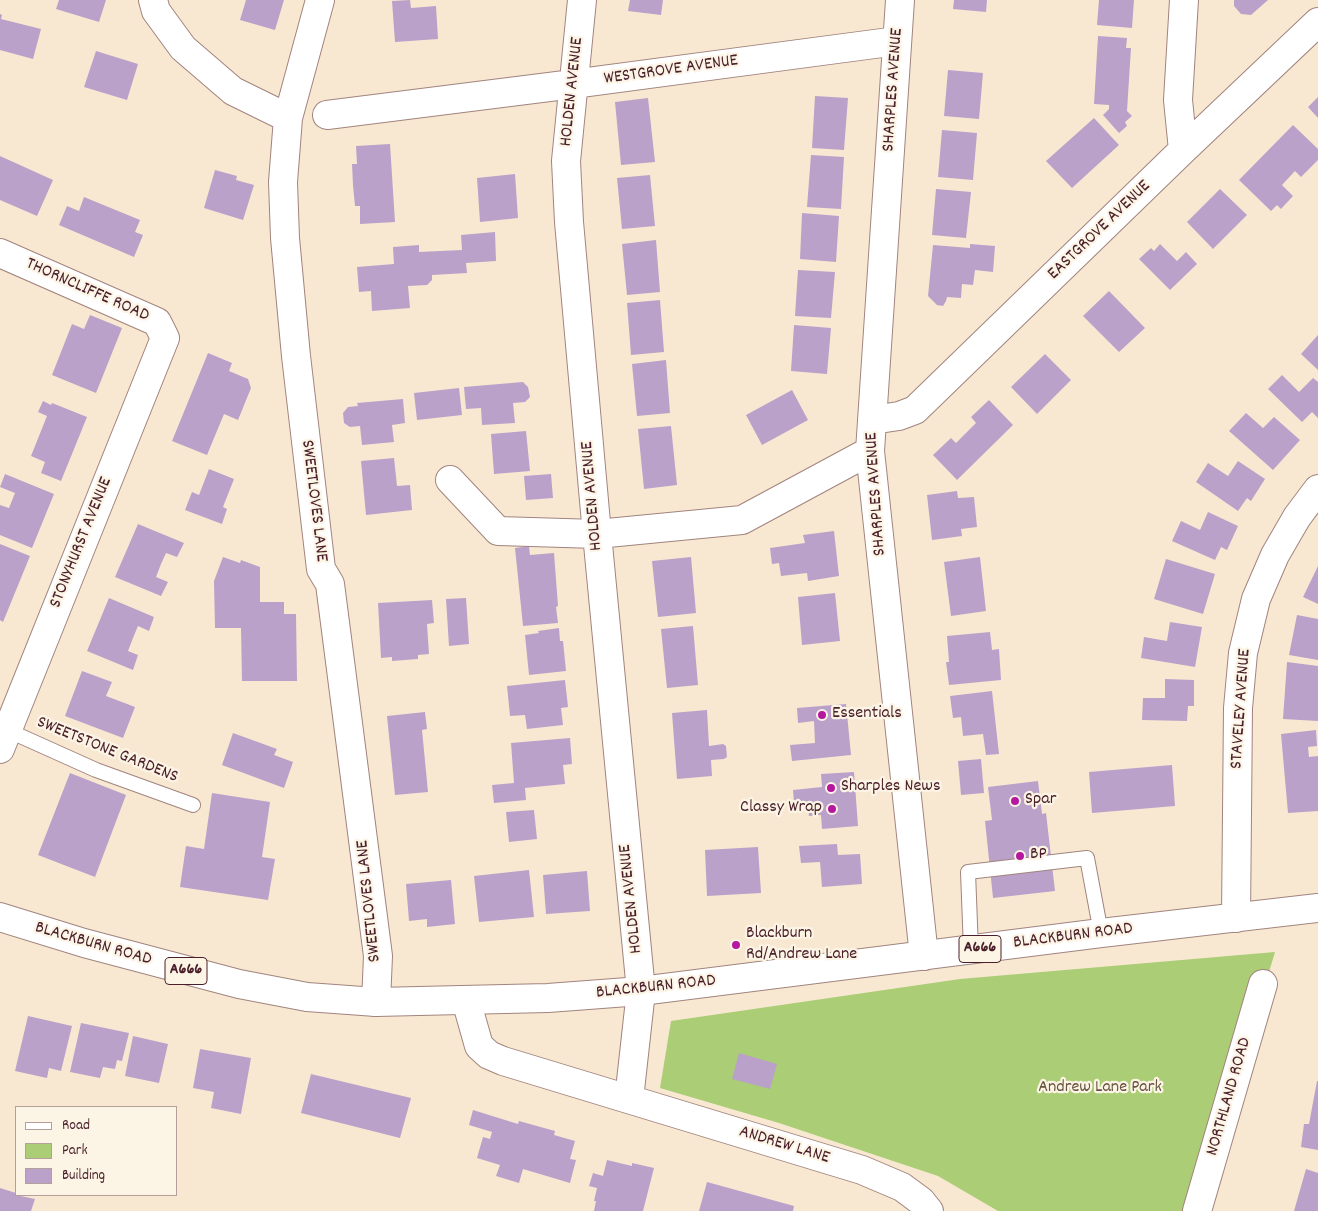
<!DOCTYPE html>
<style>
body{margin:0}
#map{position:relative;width:1318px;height:1211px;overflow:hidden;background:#f8e8d2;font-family:Dekko,sans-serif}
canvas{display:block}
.legend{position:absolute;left:15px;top:1106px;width:162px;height:90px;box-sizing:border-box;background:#fcf5e5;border:1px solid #b59f9b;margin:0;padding:6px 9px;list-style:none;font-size:15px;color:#4a1f2b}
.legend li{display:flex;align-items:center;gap:10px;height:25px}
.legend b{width:25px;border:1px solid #b59f9b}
</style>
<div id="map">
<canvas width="1318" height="1211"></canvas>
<ul class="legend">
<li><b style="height:6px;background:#fff"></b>Road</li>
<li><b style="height:14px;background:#aacd75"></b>Park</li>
<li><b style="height:14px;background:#baa1c9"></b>Building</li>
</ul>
</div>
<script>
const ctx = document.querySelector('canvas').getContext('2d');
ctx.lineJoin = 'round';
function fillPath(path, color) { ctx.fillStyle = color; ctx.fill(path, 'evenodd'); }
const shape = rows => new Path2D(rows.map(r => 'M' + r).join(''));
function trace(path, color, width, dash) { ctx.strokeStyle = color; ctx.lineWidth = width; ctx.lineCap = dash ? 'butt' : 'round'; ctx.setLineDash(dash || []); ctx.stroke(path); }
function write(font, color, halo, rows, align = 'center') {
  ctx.font = font + ' Dekko,sans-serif'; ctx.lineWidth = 4.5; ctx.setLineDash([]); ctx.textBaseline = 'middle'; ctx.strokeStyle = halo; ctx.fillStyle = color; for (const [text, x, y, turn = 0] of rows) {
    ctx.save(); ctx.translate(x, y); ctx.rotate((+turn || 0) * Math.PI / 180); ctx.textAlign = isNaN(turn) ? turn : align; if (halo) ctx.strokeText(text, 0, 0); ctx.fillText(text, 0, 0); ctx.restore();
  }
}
fillPath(shape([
 [1275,952,1197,1211,998,1211,938,1176,779,1123,660,1088,671,1021,960,979]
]), '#aacd75');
fillPath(shape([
 [59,0,106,0,99,22,56,9],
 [246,0,284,0,275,30,240,20],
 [410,0,411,8,436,6,438,39,395,42,392,1],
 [630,0,663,0,661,15,628,11],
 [954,0,987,0,986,12,953,9],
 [1099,0,1134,0,1132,28,1097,25],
 [1234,0,1268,0,1251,15,1241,14,1234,6],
 [0,14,2,15,1,19,41,29,33,59,0,50],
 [1098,36,1127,38,1126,48,1131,48,1127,111,1132,116,1125,122,1127,126,1119,133,1103,115,1109,109,1109,105,1094,104],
 [96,51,138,64,127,100,84,87],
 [948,70,983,73,979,119,944,116],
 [815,96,848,98,844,150,812,148],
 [1318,97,1318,118,1308,107],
 [648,98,655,162,621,165,615,102],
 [1094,118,1119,145,1072,188,1046,161],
 [1293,125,1318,149,1318,160,1301,177,1295,171,1282,185,1293,196,1281,209,1277,205,1271,211,1239,180],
 [942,130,977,133,973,180,938,177],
 [390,144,395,222,360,224,360,206,355,206,353,185,352,164,357,164,356,146],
 [811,155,844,157,841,209,807,207],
 [0,156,53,180,37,216,0,200],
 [215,170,237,176,236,180,254,185,243,220,204,208],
 [515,174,518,218,480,222,477,178],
 [650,175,655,226,622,229,617,178],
 [936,189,971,192,966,238,932,235],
 [1220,189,1247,215,1213,249,1187,222],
 [84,197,140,220,135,232,143,235,134,257,59,225,67,206,79,211],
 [802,213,839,216,836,262,800,259],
 [495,232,496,261,466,263,467,273,432,275,432,280,427,285,408,286,410,308,372,311,371,291,359,292,357,267,394,264,393,247,419,245,419,252,462,250,461,235],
 [656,240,660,292,627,295,622,244],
 [970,244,995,246,993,272,975,270,973,285,962,284,961,298,947,297,946,301,943,306,937,305,928,296,933,245,970,248],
 [1160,244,1177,261,1186,252,1197,264,1170,290,1139,259,1151,248,1154,251],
 [798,270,835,272,831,318,795,316],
 [1109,291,1145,328,1119,352,1083,316],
 [660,300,664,352,631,355,627,303],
 [90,315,122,328,96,393,52,375,72,324,84,329],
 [794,325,831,328,827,374,791,371],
 [1318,335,1318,370,1301,354],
 [208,353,232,363,229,371,248,379,251,388,238,420,224,414,207,455,172,441],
 [1045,354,1071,380,1037,414,1011,387],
 [666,360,670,413,637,416,632,364],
 [1282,375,1299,392,1313,378,1318,382,1318,418,1312,412,1302,422,1268,389],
 [523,382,528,387,530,397,525,402,513,403,515,423,482,425,481,408,466,409,464,387],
 [459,388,462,415,417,420,414,393],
 [792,390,808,420,762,445,746,415],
 [403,399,405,423,392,425,394,442,362,445,360,426,350,427,344,423,343,413,348,407,358,406,357,403],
 [989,400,1013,425,957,480,933,455,951,438,956,443,976,423,971,417],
 [43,401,51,405,52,403,87,417,61,481,41,473,45,462,31,456,47,416,38,412],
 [1246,413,1263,428,1274,417,1300,440,1273,470,1229,431],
 [671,426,677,485,644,489,638,429],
 [526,431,530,471,494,474,491,434],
 [394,458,397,486,410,485,412,510,366,515,361,461],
 [1238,461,1265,479,1251,501,1247,498,1238,511,1196,482,1208,463,1228,476],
 [209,469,234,479,223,507,227,509,222,524,185,510,192,492,199,495],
 [5,474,54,494,32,548,0,535,0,505,9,508,15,493,0,487],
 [551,474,553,498,526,500,524,476],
 [957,491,958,498,974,497,977,527,961,529,962,536,932,540,927,495],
 [1208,512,1238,526,1227,550,1221,547,1215,560,1172,541,1181,521,1200,530],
 [138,524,184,543,177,557,166,553,161,564,156,577,168,582,161,596,115,577],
 [834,531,839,576,808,581,807,573,781,576,779,563,772,564,770,548,805,543,803,535],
 [0,544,30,556,3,622,0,620],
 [529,546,530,555,554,553,558,606,556,607,558,623,523,626,515,548],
 [223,557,240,563,241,560,260,567,260,602,284,602,284,614,296,614,297,681,242,681,241,628,215,628,214,581],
 [691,557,696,613,658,617,652,561],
 [980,557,986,611,951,616,944,562],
 [1166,559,1215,574,1203,614,1154,599],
 [1318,566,1318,604,1303,597],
 [835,593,840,641,802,645,798,597],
 [109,598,154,617,149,631,138,626,133,638,128,651,138,655,133,670,87,651],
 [466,598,469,644,449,646,446,599],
 [432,600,434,623,427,624,429,654,418,655,418,659,392,661,392,657,381,658,378,603],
 [1297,615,1318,619,1318,660,1289,655],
 [1170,622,1202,627,1195,667,1141,658,1144,637,1167,641],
 [693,626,698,685,667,688,661,629],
 [559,628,560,641,563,641,566,671,529,675,525,635,539,633,538,631],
 [990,632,992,650,999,649,1001,680,949,685,946,662,949,662,947,636],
 [1287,662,1318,666,1318,721,1283,719],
 [82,671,112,682,106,696,135,707,123,738,65,716],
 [1165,679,1194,680,1194,706,1188,706,1187,721,1142,720,1143,698,1165,698],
 [565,680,568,707,561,708,563,725,527,729,525,715,510,716,507,686],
 [992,691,999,754,986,755,983,734,963,736,961,717,953,718,950,696],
 [846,704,851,755,792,761,790,745,815,743,814,721,798,723,797,708],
 [707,710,709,746,723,744,726,746,727,757,724,759,711,760,712,776,677,779,672,713],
 [425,712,427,729,422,730,428,792,395,795,387,716],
 [1316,730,1317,746,1308,747,1309,757,1318,756,1318,811,1288,813,1281,734],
 [233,733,277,749,274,755,293,762,284,788,222,765],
 [570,738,572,764,563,765,565,784,525,788,526,800,494,803,492,785,514,783,511,743],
 [981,759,984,793,961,795,958,761],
 [1172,765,1175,806,1092,813,1089,772],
 [854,772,858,826,822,829,821,815,809,816,807,802,794,803,793,790,822,787,821,774],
 [70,773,126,795,95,877,38,855],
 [1038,781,1042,814,1046,813,1055,891,993,898,985,821,992,820,988,787],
 [212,793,270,802,262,857,275,859,268,900,180,887,186,846,204,849],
 [534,810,537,839,509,842,506,812],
 [837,844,838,855,860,854,862,884,822,887,820,862,801,863,799,846],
 [758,847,761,893,707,896,705,850],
 [529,870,534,917,479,922,474,876],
 [587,871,590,911,546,914,543,875],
 [451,880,455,924,427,927,427,919,409,921,406,884],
 [28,1016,72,1026,61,1071,49,1068,47,1078,15,1071],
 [81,1023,129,1033,122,1061,117,1060,115,1069,103,1067,100,1078,70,1072],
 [133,1036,168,1044,159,1083,125,1076],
 [200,1049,251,1058,241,1114,211,1108,214,1092,193,1088],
 [739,1053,777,1064,770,1089,732,1079],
 [311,1074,411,1098,400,1138,301,1113],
 [1317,1081,1318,1081,1318,1150,1301,1147,1304,1124,1309,1124],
 [473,1110,518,1124,519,1121,555,1131,554,1135,575,1141,570,1159,576,1160,570,1183,523,1169,519,1183,496,1176,500,1165,477,1158,483,1137,490,1139,492,1132,469,1125],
 [607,1160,632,1166,632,1163,654,1168,643,1211,594,1211,596,1201,594,1201,597,1188,589,1186,593,1173,603,1176],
 [1306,1169,1318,1173,1318,1211,1294,1211],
 [707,1182,794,1206,793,1211,699,1211],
 [0,1188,16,1193,16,1195,35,1199,31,1211,0,1211]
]), '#baa1c9');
const service = shape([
 [7,730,96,770,193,805],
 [971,950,968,872,1087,858,1101,933]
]);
const minor = shape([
 [153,0,156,11,183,48,233,91,288,118],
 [320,0,288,118,283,182,285,238,296,356,321,569,330,584,378,956,376,1002],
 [582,0,566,161,569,222,597,534,641,991,629,1099],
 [900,0,870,451,924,956],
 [327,115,573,84,897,41],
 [1183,150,1178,100,1184,0],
 [0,253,157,322,165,338,0,749],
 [872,420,899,416,915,410,1183,150,1318,22],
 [450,480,498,531,597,534,742,520,870,451],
 [1236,918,1238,708,1243,653,1256,599,1275,555,1297,517,1318,489],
 [466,1000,479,1046,489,1055,503,1061,862,1170,902,1187,921,1201,929,1211],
 [1197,1211,1263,984]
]);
const trunk = shape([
 [0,917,84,943,239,984,307,997,376,1002,548,998,641,991,1101,933,1318,908]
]);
trace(service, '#a1847e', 16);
trace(minor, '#a1847e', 30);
trace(trunk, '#a1847e', 30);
trace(service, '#fff', 14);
trace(minor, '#fff', 28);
trace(trunk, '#fff', 28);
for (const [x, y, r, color] of [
 [822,715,5,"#b5179e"],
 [831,788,5,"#b5179e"],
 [1015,801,5,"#b5179e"],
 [832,809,5,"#b5179e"],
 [1020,856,5,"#b5179e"],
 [736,945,5,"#b5179e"]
]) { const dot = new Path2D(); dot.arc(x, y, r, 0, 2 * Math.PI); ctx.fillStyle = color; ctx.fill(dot); trace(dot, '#fcf5e5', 2); }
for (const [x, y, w] of [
 [980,949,42],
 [186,971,42]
]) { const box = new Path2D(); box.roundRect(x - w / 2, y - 13.5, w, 27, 4); ctx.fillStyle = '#fcf5e5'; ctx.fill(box); trace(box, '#4a1f2b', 1); }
write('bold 16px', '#4a1f2b', null, [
 ["A666",980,949],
 ["A666",186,971]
]);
write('18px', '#4a1f2b', '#fcf5e5', [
 ["WESTGROVE AVENUE",671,71,-8],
 ["SHARPLES AVENUE",894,90,-86],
 ["HOLDEN AVENUE",573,92,-84],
 ["EASTGROVE AVENUE",1100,231,-44],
 ["THORNCLIFFE ROAD",87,291,24],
 ["SHARPLES AVENUE",877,494,-94],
 ["HOLDEN AVENUE",593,496,-95],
 ["SWEETLOVES LANE",313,501,83],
 ["STONYHURST AVENUE",82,543,-68],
 ["STAVELEY AVENUE",1242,709,-86],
 ["SWEETSTONE GARDENS",107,751,22],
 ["HOLDEN AVENUE",632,899,-96],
 ["SWEETLOVES LANE",370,901,-96],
 ["BLACKBURN ROAD",1073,937,-7],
 ["BLACKBURN ROAD",93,945,16],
 ["BLACKBURN ROAD",656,988,-6],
 ["NORTHLAND ROAD",1230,1097,-74],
 ["ANDREW LANE",784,1146,17]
]);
write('18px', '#4a1f2b', '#fcf5e5', [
 ["Essentials",832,715],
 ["Sharples News",841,788],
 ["Spar",1025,801],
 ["Classy Wrap",822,809,"right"],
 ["BP",1030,856],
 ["Blackburn",746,935],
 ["Rd/Andrew Lane",746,956]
], 'left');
write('18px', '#675341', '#fcf5e5', [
 ["Andrew Lane Park",1100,1089]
]);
</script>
